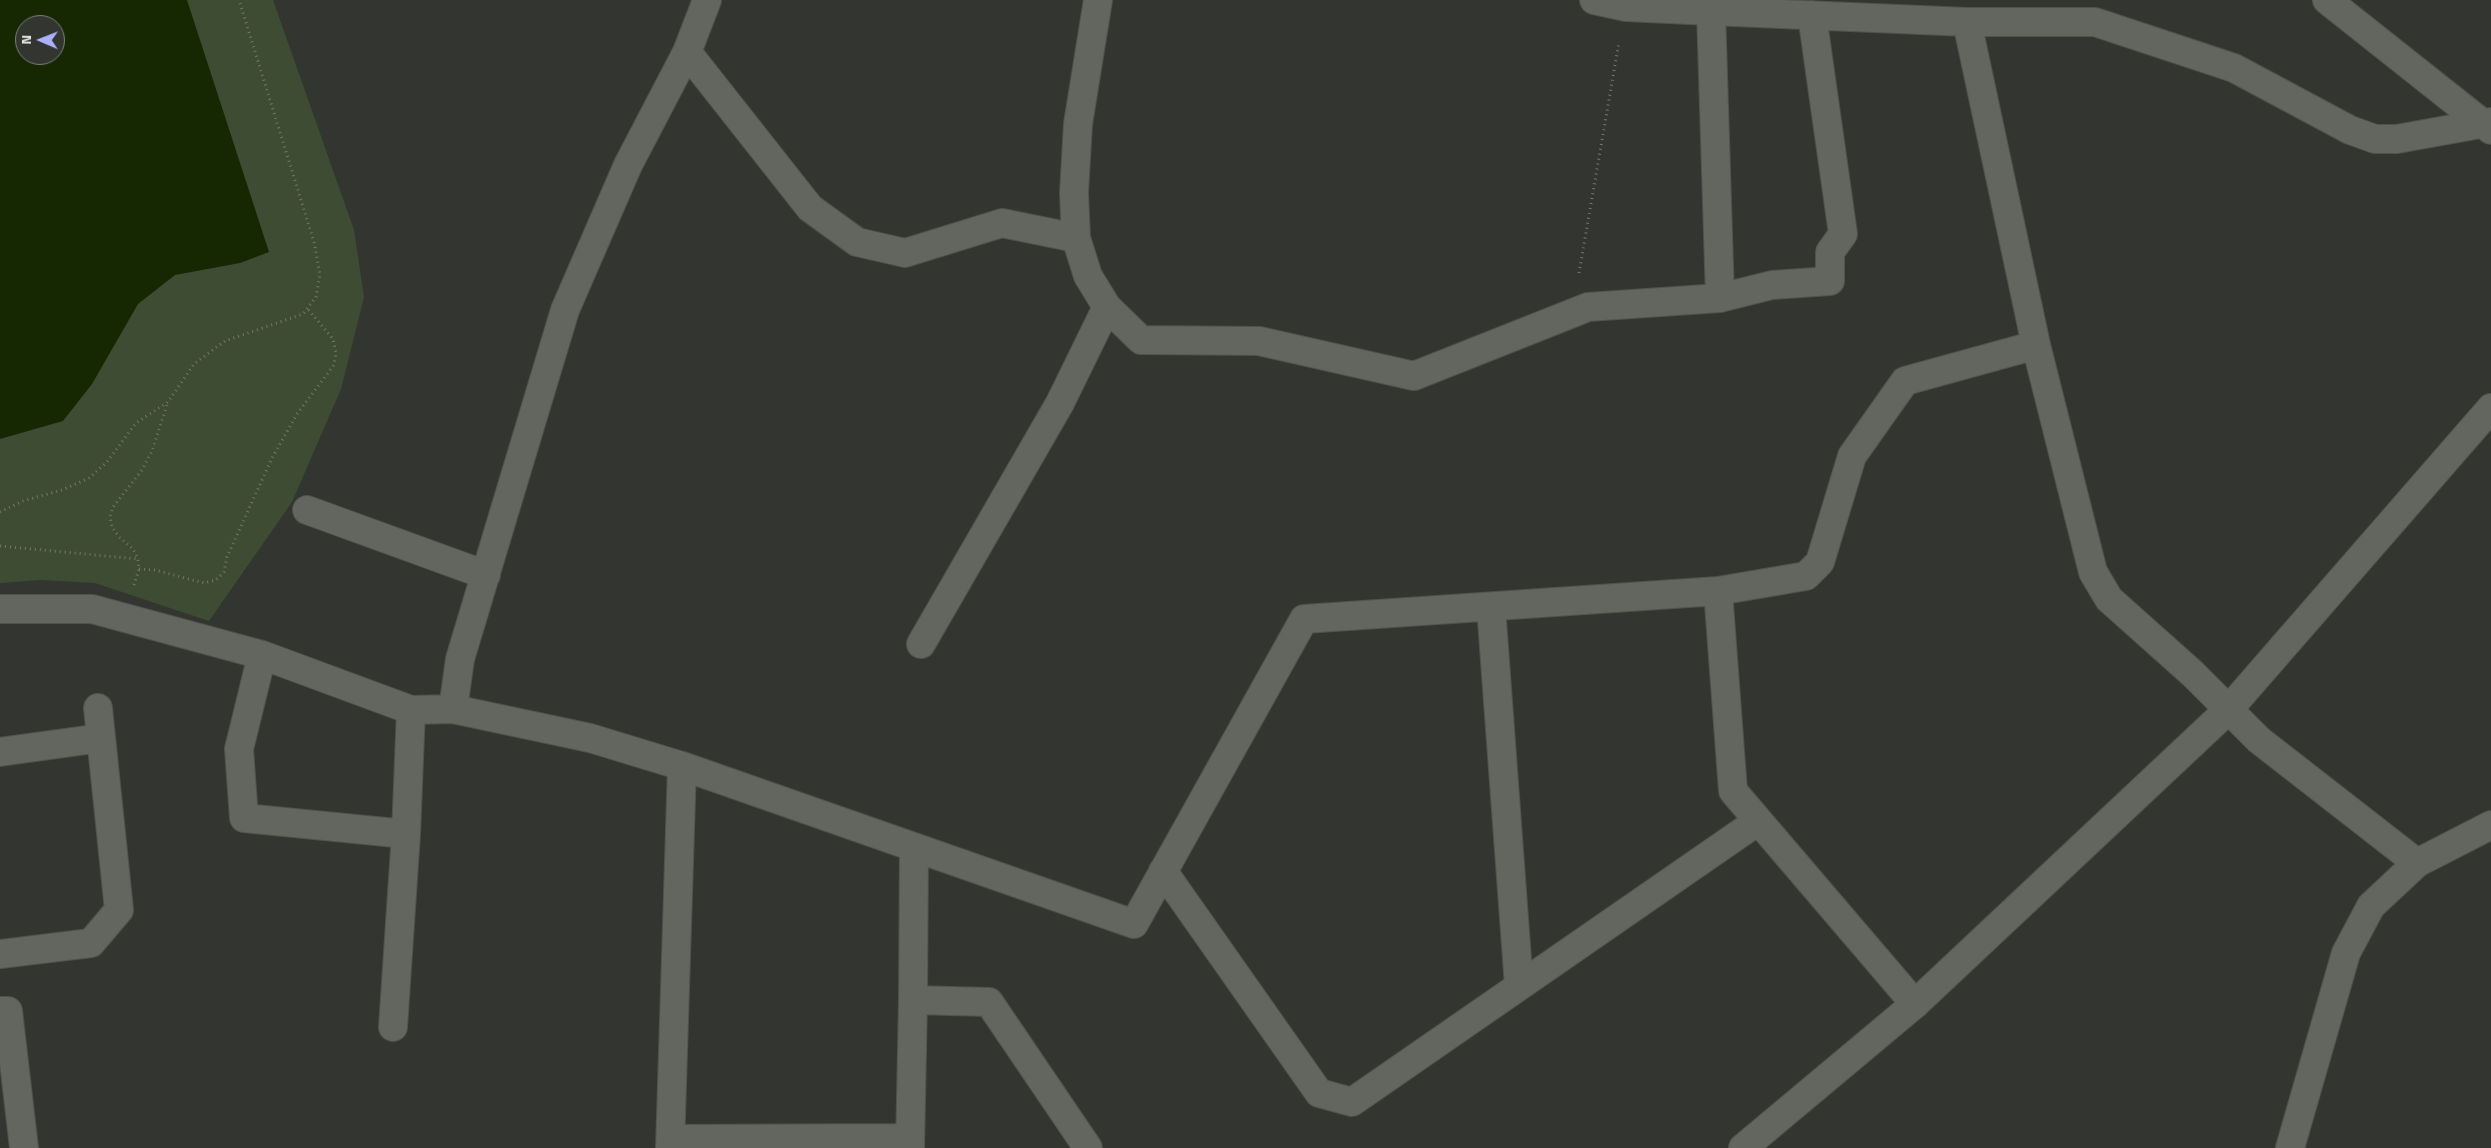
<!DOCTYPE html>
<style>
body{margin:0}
#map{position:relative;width:2491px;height:1148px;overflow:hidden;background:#333630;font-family:"Titillium Web",sans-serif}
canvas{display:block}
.north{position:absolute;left:15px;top:15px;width:50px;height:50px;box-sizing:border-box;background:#333630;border:1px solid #7a7d78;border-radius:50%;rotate:271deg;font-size:14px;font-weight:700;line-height:20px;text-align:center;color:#e4e7e3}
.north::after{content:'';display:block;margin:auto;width:18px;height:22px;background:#acaffb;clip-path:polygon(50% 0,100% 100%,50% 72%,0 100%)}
</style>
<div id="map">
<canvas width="2491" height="1148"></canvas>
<div class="north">N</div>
</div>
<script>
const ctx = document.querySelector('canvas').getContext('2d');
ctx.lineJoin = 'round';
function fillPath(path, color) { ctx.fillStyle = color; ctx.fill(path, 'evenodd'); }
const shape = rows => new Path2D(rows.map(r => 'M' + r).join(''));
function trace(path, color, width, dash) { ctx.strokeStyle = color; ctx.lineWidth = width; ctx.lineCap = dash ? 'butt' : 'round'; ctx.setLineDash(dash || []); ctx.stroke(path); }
fillPath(shape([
 [0,0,273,0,354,230,364,297,341,389,292,502,209,621,95,583,41,580,0,583],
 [25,25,55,25,55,55,25,55]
]), '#3e4c33');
fillPath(shape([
 [0,0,187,0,269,252,240,263,175,275,138,304,92,384,63,421,0,439],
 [25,25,55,25,55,55,25,55]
]), '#162802');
const minor = shape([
 [1098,0,1078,124,1074,193,1076,238,1088,276,1107,307,1141,340,1259,341,1414,376,1588,307,1720,298,1711,11],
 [1594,0,1626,7,1711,11,1967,22,2095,22,2234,68,2350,130,2375,139,2397,139,2491,122],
 [1967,22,2036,345,2093,572,2109,599,2193,674,2259,740,2417,863],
 [687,52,810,208,857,242,905,253,1002,223,1076,238],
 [1720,298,1772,285,1830,281,1830,252,1843,234,1812,15],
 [307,510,486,575],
 [1718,591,1733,791,1915,1004],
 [1491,607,1519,986],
 [0,609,92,609,262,655,411,710,453,709,590,738,682,766,1134,924,1304,619,1718,591,1806,576,1820,562,1852,456,1905,381,2036,345],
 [921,644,1060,403,1107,307],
 [262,655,239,749,244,818,406,834,411,710],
 [453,709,460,659,565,310,628,165,687,52,707,0],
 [0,752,101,738],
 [1163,871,1319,1093,1352,1102,1758,821],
 [0,954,91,943,119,910,98,708],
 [913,1000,914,847],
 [0,1011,8,1011,24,1148],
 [393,1027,406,834],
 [671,1139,909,1138],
 [670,1148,682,766],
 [910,1148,913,1000,989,1002,1088,1148],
 [2290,1148,2346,953,2371,906,2417,863,2491,825]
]);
const tertiary = shape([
 [2327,0,2491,130],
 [1743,1148,1915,1004,2229,709,2491,408]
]);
trace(minor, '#4f524d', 30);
trace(tertiary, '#4f524d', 30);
trace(shape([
 [1579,273,1619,42],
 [0,512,23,501,62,490,89,478,107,462,136,423,168,402,194,364,225,341,303,314,316,297,320,275,314,242,239,0],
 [0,546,138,559],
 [139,569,155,570,204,583,216,580,224,572,227,557,272,458,297,414,334,365,336,353,333,339,307,308],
 [134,585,139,569,138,559,133,549,119,537,112,527,110,516,113,507,142,470,152,451,168,402]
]), '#737671', 3, [1, 4]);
trace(minor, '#62665f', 28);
trace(tertiary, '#62665f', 28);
</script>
